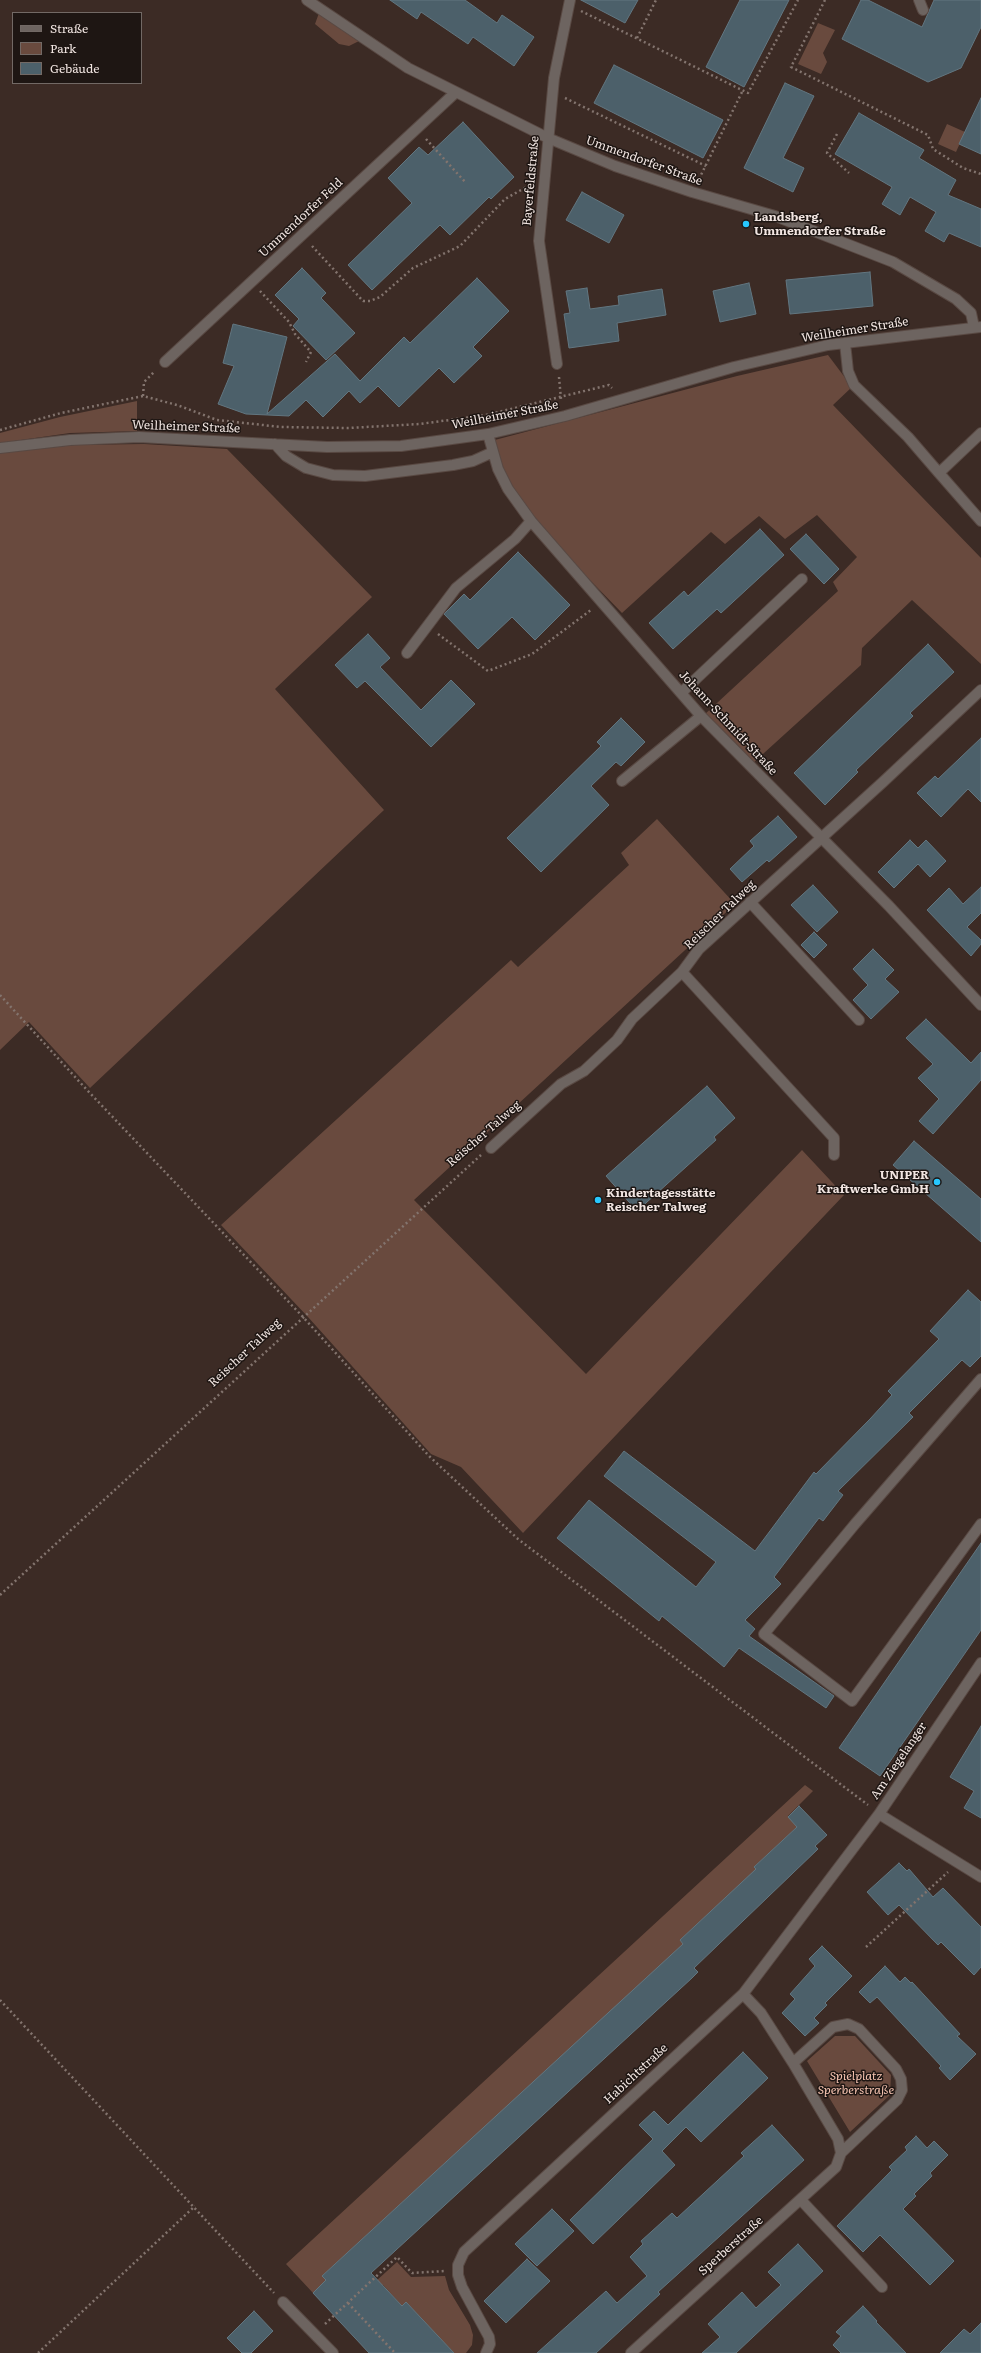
<!DOCTYPE html>
<meta charset="utf-8">
<style>
body{margin:0}
#map{position:relative;width:981px;height:2353px;overflow:hidden;background:#3c2b25;font-family:Literata,serif}
canvas{display:block}
.legend{position:absolute;left:12px;top:12px;width:130px;height:72px;box-sizing:border-box;background:#1e1613;border:1px solid #726965;margin:0;padding:5px 7px;list-style:none;font-size:12px;color:#f1e5e1}
.legend li{display:flex;align-items:center;gap:8px;height:20px}
.legend b{width:20px;border:1px solid #726965}
</style>
<div id="map">
<canvas width="981" height="2353"></canvas>
<ul class="legend">
<li><b style="height:5px;background:#6d6460"></b>Straße</li>
<li><b style="height:11px;background:#694a3e"></b>Park</li>
<li><b style="height:11px;background:#4c606a"></b>Gebäude</li>
</ul>
</div>
<script>
const ctx = document.querySelector('canvas').getContext('2d');
ctx.lineJoin = 'round';
function fillPath(path, color) { ctx.fillStyle = color; ctx.fill(path, 'evenodd'); }
const shape = rows => new Path2D(rows.map(r => 'M' + r).join(''));
function trace(path, color, width, dash) { ctx.strokeStyle = color; ctx.lineWidth = width; ctx.lineCap = dash ? 'butt' : 'round'; ctx.setLineDash(dash || []); ctx.stroke(path); }
function write(font, color, halo, rows, align = 'center') {
  ctx.font = font + ' Literata,serif'; ctx.lineWidth = 3; ctx.setLineDash([]); ctx.textBaseline = 'middle'; ctx.strokeStyle = halo; ctx.fillStyle = color; for (const [text, x, y, turn = 0] of rows) {
    ctx.save(); ctx.translate(x, y); ctx.rotate((+turn || 0) * Math.PI / 180); ctx.textAlign = isNaN(turn) ? turn : align; if (halo) ctx.strokeText(text, 0, 0); ctx.fillText(text, 0, 0); ctx.restore();
  }
}
fillPath(shape([
 [319,13,359,41,349,46,339,44,315,24],
 [818,23,835,30,823,53,827,62,821,74,798,64],
 [947,124,965,132,956,152,938,144],
 [828,355,852,387,833,405,981,558,981,664,912,600,862,648,861,665,753,763,704,715,838,591,833,582,857,557,817,515,785,539,759,516,725,544,711,532,622,613,515,503,491,441,737,376],
 [137,401,137,431,70,433,0,443,0,433,60,417],
 [144,444,227,449,372,597,275,689,384,810,90,1088,29,1022,0,1050,0,453,74,445],
 [657,819,735,904,414,1200,586,1374,802,1150,844,1195,523,1533,461,1467,431,1454,308,1317,221,1225,511,960,518,967,629,865,621,853],
 [805,1785,813,1791,788,1816,797,1827,754,1867,766,1879,744,1881,680,1940,700,1962,547,2070,568,2092,555,2103,471,2141,491,2163,474,2178,454,2155,322,2276,326,2280,313,2293,286,2264],
 [835,2036,855,2036,891,2075,890,2095,850,2132,807,2061],
 [397,2262,411,2277,445,2276,449,2290,470,2325,473,2335,472,2345,466,2353,454,2353,406,2302,402,2306,383,2285,360,2306,355,2300]
]), '#694a3e');
const building = shape([
 [390,0,465,0,497,23,502,15,534,37,514,66,473,37,468,44,421,12,417,19,390,0],
 [581,0,638,0,625,23,581,0],
 [740,0,789,0,744,87,706,67,740,0],
 [861,0,868,0,922,27,934,0,981,0,981,27,961,68,928,82,842,39,861,0],
 [614,65,723,120,703,158,594,103,614,65],
 [785,83,814,96,783,158,804,168,793,192,744,168,785,83],
 [981,98,981,154,959,144,981,98],
 [859,113,924,150,919,158,956,180,948,195,981,209,981,247,949,233,944,242,925,231,936,212,910,197,900,215,882,204,892,187,835,154,859,113],
 [463,122,514,177,491,199,489,197,450,235,440,225,372,290,348,265,412,203,388,178,419,147,428,155,463,122],
 [582,192,624,215,609,243,566,220,582,192],
 [302,268,326,293,321,298,355,333,326,360,293,326,299,319,275,295,302,268],
 [870,272,873,306,790,314,786,280,870,272],
 [477,278,509,311,473,347,482,356,454,383,439,368,399,407,378,386,360,403,349,391,323,417,306,400,289,416,246,414,218,404,234,366,223,363,233,324,287,337,267,414,335,354,360,381,404,337,410,343,477,278],
 [749,283,756,314,720,322,713,291,749,283],
 [587,288,590,309,619,305,618,296,662,289,666,315,617,323,619,341,569,348,564,314,570,313,566,291,587,288],
 [760,529,784,555,721,613,717,609,673,649,649,623,684,591,688,596,760,529],
 [806,534,839,569,824,584,790,549,806,534],
 [518,552,570,605,535,640,512,617,478,649,444,614,464,594,470,600,518,552],
 [368,634,390,658,380,667,421,710,451,680,475,704,431,747,365,681,357,688,335,665,368,634],
 [928,644,954,672,910,713,913,716,856,770,858,772,825,805,794,773,928,644],
 [621,718,645,742,621,766,616,762,591,786,609,805,541,872,507,838,601,746,597,742,621,718],
 [981,738,981,802,968,789,941,817,917,793,935,776,938,779,981,738],
 [778,816,797,837,769,862,767,860,742,882,730,869,754,846,750,841,778,816],
 [910,840,918,848,926,840,946,861,930,877,918,864,894,888,878,872,910,840],
 [813,885,838,912,817,932,791,905,813,885],
 [981,887,981,913,967,927,981,940,981,944,971,956,927,910,949,888,963,904,981,887],
 [814,932,827,945,814,958,801,945,814,932],
 [873,949,894,970,885,979,899,992,871,1019,853,1000,868,985,853,969,873,949],
 [926,1019,971,1063,981,1052,981,1080,933,1134,919,1121,939,1099,918,1078,933,1064,906,1038,926,1019],
 [707,1086,735,1118,714,1137,716,1140,637,1211,606,1176,707,1086],
 [914,1141,981,1199,981,1242,893,1165,914,1141],
 [968,1290,981,1302,981,1356,970,1367,962,1360,909,1413,913,1417,838,1491,843,1495,823,1521,819,1518,774,1577,781,1584,745,1620,755,1629,749,1636,834,1696,826,1708,739,1648,724,1667,662,1616,659,1621,557,1538,589,1500,696,1587,716,1562,604,1476,624,1451,755,1551,814,1472,816,1474,870,1419,892,1395,888,1391,939,1339,930,1331,968,1290],
 [981,1543,981,1630,880,1776,839,1748,981,1543],
 [981,1726,981,1818,964,1808,974,1791,950,1777,981,1726],
 [799,1806,827,1835,815,1846,818,1849,694,1968,698,1972,692,1978,371,2273,402,2306,406,2302,454,2353,369,2353,313,2293,326,2280,322,2276,683,1944,680,1940,756,1869,754,1867,797,1827,788,1817,799,1806],
 [899,1863,907,1871,909,1869,933,1897,943,1888,981,1927,981,1967,974,1975,941,1942,938,1945,899,1905,888,1915,867,1892,899,1863],
 [822,1946,852,1976,825,2003,827,2005,814,2018,819,2023,805,2036,782,2013,795,1999,790,1994,815,1966,809,1959,822,1946],
 [885,1966,900,1982,905,1977,911,1983,912,1982,960,2034,957,2036,976,2054,950,2080,939,2068,941,2066,877,1997,870,2003,859,1992,885,1966],
 [743,2052,768,2078,701,2142,686,2127,662,2151,675,2165,593,2244,570,2220,653,2139,639,2125,654,2111,668,2125,743,2052],
 [772,2125,804,2160,658,2292,660,2294,596,2353,537,2353,606,2291,617,2303,647,2276,630,2257,643,2244,641,2241,672,2213,677,2218,744,2156,741,2153,772,2125],
 [916,2136,927,2148,934,2141,948,2155,930,2173,932,2176,914,2194,916,2196,903,2209,954,2261,930,2285,880,2235,863,2252,837,2226,892,2170,889,2167,907,2150,905,2147,916,2136],
 [552,2209,574,2231,537,2266,515,2244,552,2209],
 [798,2244,823,2271,736,2353,702,2353,720,2337,708,2324,742,2292,756,2308,781,2285,768,2272,798,2244],
 [527,2259,550,2281,506,2323,484,2301,527,2259],
 [863,2306,877,2321,876,2322,906,2353,841,2353,833,2345,841,2336,836,2332,863,2306],
 [254,2311,273,2331,251,2353,242,2353,227,2338,254,2311],
 [981,2323,981,2353,940,2353,964,2329,970,2334,981,2323]
]);
fillPath(building, '#4c606a');
trace(building, '#627680', 1);
const minor = shape([
 [307,0,408,68,548,138,615,166,692,192,775,216,893,262,956,299,971,313,974,327],
 [919,0,923,10],
 [845,343,848,371,854,385,908,437,939,473,981,433],
 [165,362,455,93],
 [557,364,539,241,554,78,570,0],
 [488,434,498,469,508,489,531,521,701,716,889,906,981,1005],
 [275,444,286,456,306,468,333,475,365,476,453,465,473,461,493,452],
 [0,448,70,440,139,437,327,447,401,446,488,434,565,416,734,367,828,345,981,327],
 [939,473,981,521],
 [407,653,456,588,515,539,531,521],
 [681,693,802,579],
 [622,781,701,716],
 [750,902,859,1020],
 [682,972,834,1138,834,1155],
 [491,1148,561,1084,584,1071,617,1040,632,1019,682,972,699,949,883,782,981,690],
 [981,1379,855,1524,764,1634,852,1701,981,1524],
 [981,1663,879,1814,981,1877],
 [743,1994,761,2013,793,2063],
 [801,2200,882,2287],
 [283,2302,333,2353],
 [486,2353,490,2344,489,2337,462,2287,458,2275,458,2265,464,2252,743,1994,879,1814],
 [631,2353,836,2167,841,2153,897,2100,902,2090,901,2079,896,2069,859,2029,848,2024,833,2027,793,2063,838,2139,841,2153]
]);
trace(minor, '#594943', 12);
trace(shape([
 [825,0,791,67,928,135,933,149,963,168,981,174],
 [581,11,748,93,798,0],
 [637,38,656,0],
 [565,98,706,166],
 [837,134,827,153,849,173],
 [426,139,466,183],
 [699,179,743,90],
 [312,246,363,301,370,301,380,297,413,268,460,246,505,199,530,185],
 [260,291,289,322,295,334,311,352,306,362],
 [559,377,561,399],
 [143,396,144,382,154,372],
 [0,430,61,413,143,396,177,405,217,420,281,427,348,428,420,424,486,415,609,385,612,388],
 [438,634,488,671,532,654,591,610],
 [0,995,87,1090,303,1317,429,1456,518,1539,868,1805],
 [0,1595,481,1155],
 [866,1947,948,1872],
 [0,2000,274,2293],
 [348,2303,395,2353],
 [325,2324,397,2257,412,2273,445,2271],
 [38,2353,195,2206]
]), '#83746e', 2.5, [2, 3]);
trace(minor, '#6d6460', 10);
for (const [x, y, r, color] of [
 [746,224,4,"#27c8ff"],
 [937,1182,4,"#27c8ff"],
 [598,1200,4,"#27c8ff"]
]) { const dot = new Path2D(); dot.arc(x, y, r, 0, 2 * Math.PI); ctx.fillStyle = color; ctx.fill(dot); trace(dot, '#1e1613', 1.5); }
write('12px', '#f1e5e1', '#1e1613', [
 ["Ummendorfer Straße",644,161,20],
 ["Bayerfeldstraße",531,181,-85],
 ["Ummendorfer Feld",301,218,-43],
 ["Weilheimer Straße",855,330,-9],
 ["Weilheimer Straße",505,415,-11],
 ["Weilheimer Straße",186,427,2],
 ["Johann-Schmidt-Straße",728,723,47],
 ["Reischer Talweg",720,915,-44],
 ["Reischer Talweg",484,1134,-41],
 ["Reischer Talweg",245,1353,-43],
 ["Am Ziegelanger",899,1761,-56],
 ["Habichtstraße",636,2074,-43],
 ["Sperberstraße",731,2246,-42]
]);
write('bold 12px', '#f1e5e1', '#1e1613', [
 ["Landsberg,",754,217],
 ["Ummendorfer Straße",754,231],
 ["UNIPER",929,1175,"right"],
 ["Kraftwerke GmbH",929,1189,"right"],
 ["Kindertagesstätte",606,1193],
 ["Reischer Talweg",606,1207]
], 'left');
write('italic 12px', '#f5c3b0', '#1e1613', [
 ["Spielplatz",856,2076],
 ["Sperberstraße",856,2090]
]);
</script>
